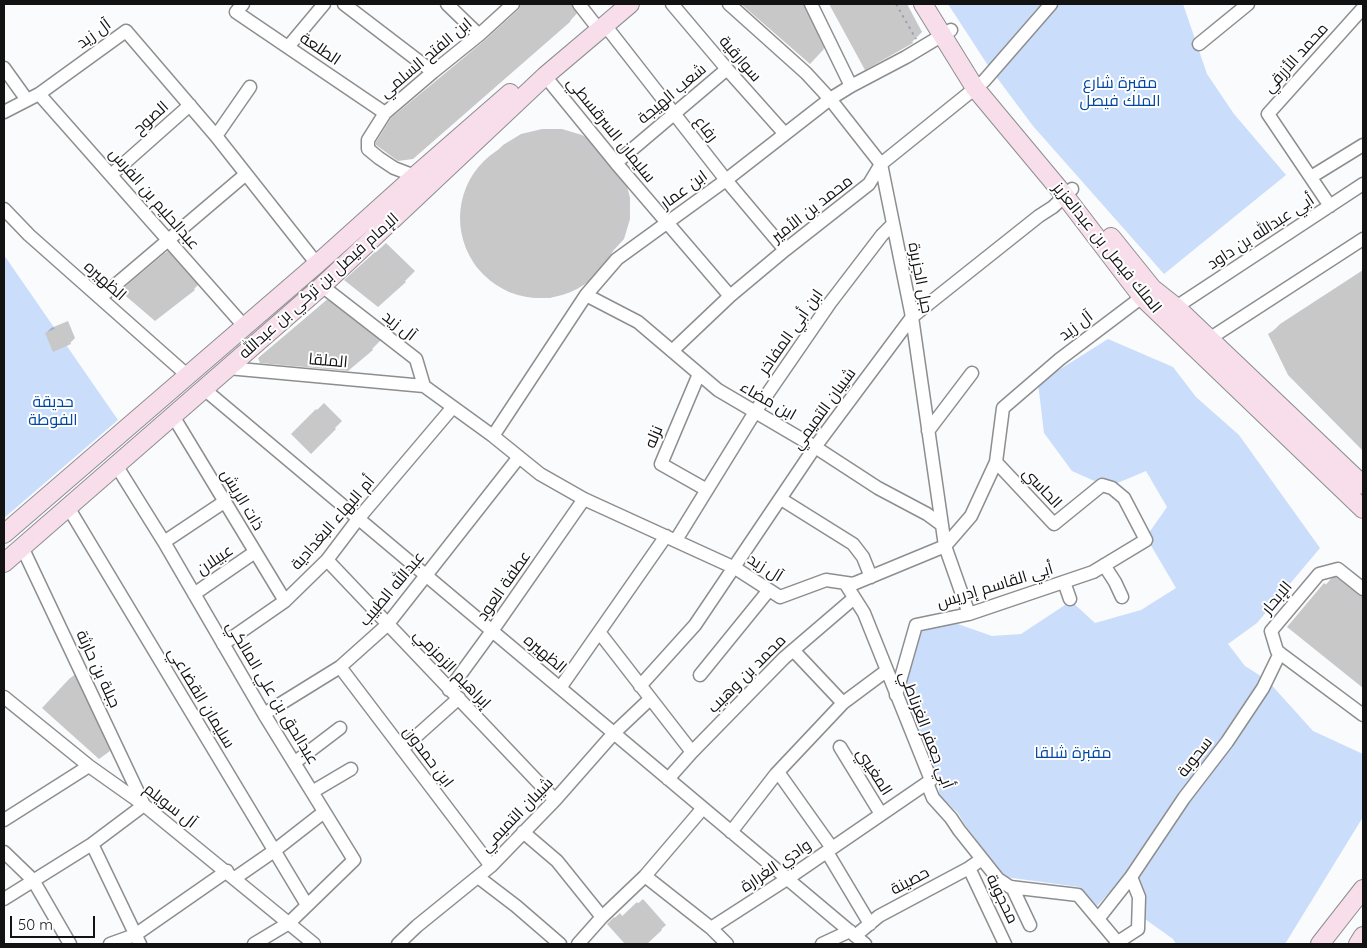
<!DOCTYPE html>
<meta charset="utf-8">
<style>
body{margin:0}
#map{position:relative;width:1367px;height:948px;overflow:hidden;background:#fafbfd;font-family:Quicksand,sans-serif}
canvas{display:block}
.frame{position:absolute;inset:0;border:5px solid #121213;pointer-events:none}
.scale{position:absolute;left:10px;top:916px;width:85px;height:22px;box-sizing:border-box;border:2px solid #121213;border-top:0;padding-left:6px;font-size:15px;line-height:18px;white-space:nowrap;color:#121213;-webkit-text-stroke:4px #fff;paint-order:stroke}
</style>
<div id="map">
<canvas width="1367" height="948"></canvas>
<div class="frame"></div>
<div class="scale">50 m</div>
</div>
<script>
const ctx = document.querySelector('canvas').getContext('2d');
ctx.lineJoin = 'round';
function fillPath(path, color) { ctx.fillStyle = color; ctx.fill(path, 'evenodd'); }
const shape = rows => new Path2D(rows.map(r => 'M' + r).join(''));
function trace(path, color, width, dash) { ctx.strokeStyle = color; ctx.lineWidth = width; ctx.lineCap = dash ? 'butt' : 'round'; ctx.setLineDash(dash || []); ctx.stroke(path); }
function write(font, color, halo, rows, align = 'center') {
  ctx.font = font + ' Quicksand,Cairo,sans-serif'; ctx.lineWidth = 4; ctx.setLineDash([]); ctx.textBaseline = 'middle'; ctx.strokeStyle = halo; ctx.fillStyle = color; for (const [text, x, y, turn = 0] of rows) {
    ctx.save(); ctx.translate(x, y); ctx.rotate((+turn || 0) * Math.PI / 180); ctx.textAlign = isNaN(turn) ? turn : align; if (halo) ctx.strokeText(text, 0, 0); ctx.fillText(text, 0, 0); ctx.restore();
  }
}
fillPath(shape([
 [948,4,1183,4,1207,74,1234,114,1286,175,1164,274,1033,126,989,67],
 [4,255,118,420,4,518],
 [1108,339,1173,367,1196,397,1239,435,1320,548,1257,623,1228,644,1245,666,1267,680,1313,731,1363,754,1363,817,1285,944,1176,944,1173,939,1145,919,1143,896,1131,869,1097,906,1079,887,1005,877,965,825,958,813,939,795,939,780,922,743,912,712,904,710,900,684,915,633,952,622,992,636,1021,634,1071,601,1095,623,1141,610,1176,588,1146,537,1167,507,1146,471,1108,487,1072,471,1044,433,1038,383]
]), '#caddfa');
fillPath(shape([
 [522,4,582,4,580,10,570,21,496,32,520,9],
 [742,4,809,4,833,38,810,63],
 [831,4,907,4,922,32,912,42,865,68],
 [542,129,562,129,582,135,600,145,625,178,630,198,630,219,624,239,582,285,570,292,550,298,529,297,509,292,491,281,476,266,466,248,461,228,462,208,467,188,478,170,503,145,521,134],
 [386,243,415,271,405,281,355,271],
 [176,244,204,279,194,289,132,282],
 [1363,270,1363,449,1289,374,1270,334,1280,324],
 [337,291,382,339,372,349,259,358],
 [68,321,75,338,70,343,46,333,51,328],
 [324,403,342,421,311,452,293,434],
 [1335,574,1363,596,1363,686,1289,627],
 [81,668,119,740,109,750,70,679],
 [643,899,666,925,645,944,627,944,608,924,620,913,623,917]
]), '#0003');
fillPath(shape([
 [521,4,571,4,573,10,570,22,413,159,398,161,376,145,376,142,391,118,484,41,518,10],
 [741,4,797,4,793,8,812,26,817,35,814,39,824,49,810,64],
 [829,4,892,4,913,43,865,70],
 '460 218a80 80 0 1 1 160 0a80 80 0 1 1-160 0Z',
 [375,252,406,282,378,307,344,280],
 [165,253,195,290,155,321,120,291],
 [1363,272,1363,451,1288,375,1268,334],
 [327,300,374,337,368,342,373,350,348,371,260,363,258,358],
 [63,325,71,344,53,352,45,333],
 [316,409,336,429,311,454,291,434],
 [1324,583,1363,614,1363,688,1287,627],
 [74,676,110,751,99,759,42,708,70,678],
 [637,902,662,930,647,944,625,944,607,924,614,917,618,920]
]), '#c9c8c8');
const street = shape([
 [243,4,236,12,385,113],
 [344,4,433,72],
 [447,4,479,35],
 [579,4,593,22],
 [672,4,727,69,785,134],
 [729,4,806,73,830,99,881,164,912,317,945,546,969,614],
 [811,4,851,86],
 [605,25,726,180,785,250],
 [1199,44,1248,4],
 [288,47,324,4],
 [4,68,27,100],
 [545,76,616,163,730,296],
 [39,94,244,326],
 [4,112,39,94,126,31,216,136,317,264],
 [216,136,250,87],
 [616,163,727,69],
 [111,175,190,105],
 [415,176,394,168,379,158,368,149,368,140,385,113,433,72,479,35,513,4],
 [1311,177,1363,145],
 [1330,206,1268,114,1363,8],
 [4,209,29,235,187,375],
 [322,286,416,359,424,386,493,436,540,474,584,499,735,568,780,597,826,580,853,584,945,546,971,516,996,462,1003,408,1060,359,1142,297],
 [586,295,638,322,718,390,815,447,878,488,927,514,942,525],
 [100,298,246,174],
 [1176,307,1363,184],
 [1209,339,1363,239],
 [672,351,730,296,785,250,869,184,881,164,984,81,1051,4],
 [228,368,424,386],
 [699,374,661,464,707,490],
 [204,389,865,944],
 [173,416,285,601],
 [928,431,972,373],
 [493,436,586,295,617,259,726,180,830,99,851,86,906,57,951,30],
 [116,465,164,542,264,714,354,860,289,923,254,944],
 [781,499,853,544,863,557,871,577],
 [68,507,307,905],
 [676,540,755,412,830,303,882,235,893,224],
 [164,542,224,502],
 [327,560,555,800],
 [1104,565,1115,582,1122,597],
 [1064,582,1070,599],
 [845,583,864,613,931,780,927,783,933,798,951,818,959,830,998,879,1010,887,1078,895,1119,944],
 [1363,589,1338,569,1319,574,1271,631,1277,651,1363,715],
 [194,594,255,552],
 [599,632,692,752],
 [223,644,285,601,327,560,358,519,453,407],
 [793,650,843,703],
 [340,667,491,866],
 [700,675,769,590],
 [640,686,695,625,815,447,912,317,1039,216,1053,207,1072,189],
 [560,688,666,536],
 [449,690,492,631,584,499],
 [896,695,916,625,969,614,1093,572,1146,540,1124,498,1112,488,1102,485,1054,524,996,462],
 [4,697,89,766,144,805,314,944],
 [264,714,340,667,387,625,519,457],
 [840,747,881,814],
 [402,749,459,698],
 [294,763,340,728],
 [778,772,832,848],
 [668,779,692,752,784,658,854,598],
 [312,792,351,769],
 [4,820,89,766],
 [523,832,557,861,602,917],
 [731,832,776,774,843,703,886,671],
 [92,844,140,944],
 [4,852,33,880,70,944],
 [827,852,870,924],
 [969,868,1005,944],
 [645,876,711,928,787,879,927,783],
 [478,877,516,906,560,944],
 [235,878,274,851,324,812],
 [1012,887,1030,925],
 [4,899,92,844,144,805,22,547],
 [1098,919,1131,877,1184,798,1227,742,1263,688,1280,653],
 [711,928,727,944],
 [855,936,879,916,969,868,982,859],
 [1118,942,1138,929,1139,897,1131,877],
 [110,944,135,935,227,871],
 [398,944,417,926,491,866,555,800,614,733,650,699],
 [578,944,602,917,645,876,703,808],
 [822,944,850,931]
]);
const secondary = shape([
 [923,4,975,88,1065,196,1142,297,1363,509],
 [1111,237,1152,288,1176,307,1363,485],
 [4,534,317,264,415,176,510,93],
 [4,563,322,286,545,76,630,4],
 [1320,944,1363,889],
 [1358,944,1363,936]
]);
trace(street, '#8d8e8f', 15);
trace(secondary, '#8d8e8f', 20);
trace(shape([
 [896,4,916,39]
]), '#9fa0a1', 2, [2.5, 4]);
trace(street, '#fff', 12);
trace(secondary, '#f8deea', 18);
write('16px', '#121213', '#fff', [
 ["آل زيد",94,34,-36],
 ["الطلعة",320,49,34],
 ["ابن الفتح السلمي",426,58,-40],
 ["محمد الأزرقي",1296,58,-48],
 ["سوارقية",740,59,49],
 ["شعب الهيجة",672,94,-40],
 ["الصوح",151,118,-42],
 ["رفاع",706,129,52],
 ["سليمان السرقسطي",611,130,51],
 ["ابن عمار",684,190,-36],
 ["عبدالحليم بن الفرس",154,199,49],
 ["محمد بن الأمير",812,209,-38],
 ["أبي عبدالله بن داود",1261,232,-33],
 ["الملك فيصل بن عبدالعزيز",1107,248,51],
 ["جبل الجزيرة",920,278,79],
 ["الظهيره",105,281,42],
 ["الإمام فيصل بن تركي بن عبدالله",319,286,-42],
 ["آل زيد",399,326,38],
 ["آل زيد",1076,326,-37],
 ["ابن أبي المفاخر",791,332,-55],
 ["الملقا",328,361,5],
 ["ابن مضاء",768,401,30],
 ["شيبان التميمي",824,409,-54],
 ["نزله",654,437,-67],
 ["الحاسي",1042,488,47],
 ["ذات الريش",242,500,59],
 ["أم البهاء البغدادية",333,523,-49],
 ["عبيلان",215,560,-34],
 ["آل زيد",765,568,32],
 ["عطفة العود",504,586,-55],
 ["أبي القاسم إدريس",995,586,-17],
 ["عبدالله الطبيب",392,589,-50],
 ["الإبحار",1277,598,-50],
 ["الظهيره",545,654,40],
 ["جبلة بن حارثة",98,669,65],
 ["إبراهيم الزمزمي",452,669,46],
 ["محمد بن وهيب",747,674,-45],
 ["عبدالحق بن علي المالكي",272,693,59],
 ["سليمان القضاعي",201,698,59],
 ["أبي جعفر الغرناطي",926,730,69],
 ["ابن حمدون",428,757,53],
 ["سحوبة",1195,757,-52],
 ["المغيبي",874,772,58],
 ["آل سويلم",170,806,38],
 ["شيبان التميمي",517,815,-46],
 ["وادي الغرارة",776,866,-34],
 ["حصينة",910,881,-28],
 ["محجوبة",1002,899,64]
]);
write('16px', '#0148a2', '#fff', [
 ["مقبرة شارع",1120,83],
 ["الملك فيصل",1120,101],
 ["حديقة",53,402],
 ["الفوطة",53,420],
 ["مقبرة شلقا",1073,753]
]);
</script>
